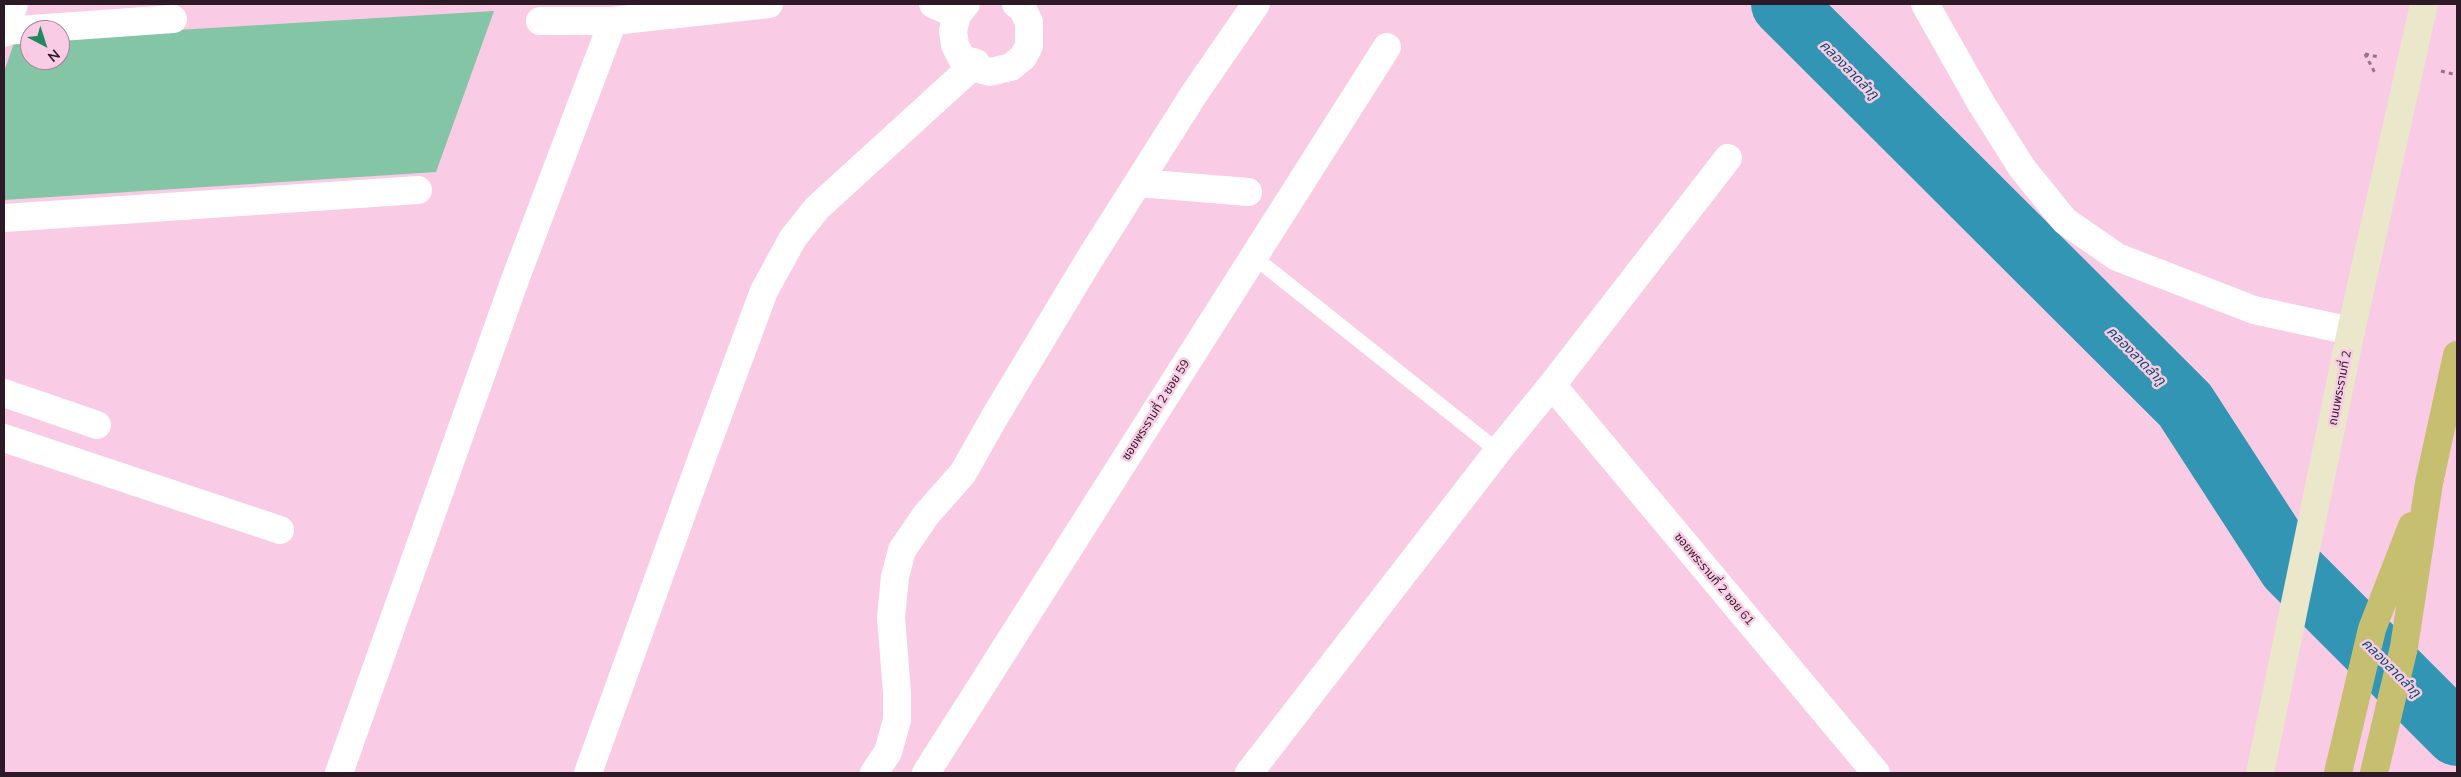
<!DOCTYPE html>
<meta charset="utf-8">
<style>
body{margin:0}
#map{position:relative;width:2461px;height:777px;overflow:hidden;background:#facbe5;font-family:Mulish,sans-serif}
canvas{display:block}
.frame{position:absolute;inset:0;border:5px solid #2e1926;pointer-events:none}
.north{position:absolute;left:20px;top:20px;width:50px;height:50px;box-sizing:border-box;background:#facbe5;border:1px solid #a88499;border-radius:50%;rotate:140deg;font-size:14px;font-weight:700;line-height:20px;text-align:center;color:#2e1926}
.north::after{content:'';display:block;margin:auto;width:18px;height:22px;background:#228862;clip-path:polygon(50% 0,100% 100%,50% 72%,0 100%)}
</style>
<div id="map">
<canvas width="2461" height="777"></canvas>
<div class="frame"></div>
<div class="north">N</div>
</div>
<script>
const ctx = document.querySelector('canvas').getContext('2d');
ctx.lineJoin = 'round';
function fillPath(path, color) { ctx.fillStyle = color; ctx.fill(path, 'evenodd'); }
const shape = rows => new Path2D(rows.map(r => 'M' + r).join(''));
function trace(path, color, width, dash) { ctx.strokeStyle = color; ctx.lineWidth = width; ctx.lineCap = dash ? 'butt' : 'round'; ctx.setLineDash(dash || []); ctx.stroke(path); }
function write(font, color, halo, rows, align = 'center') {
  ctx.font = font + ' Mulish,"Noto Sans Thai",sans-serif'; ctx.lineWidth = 5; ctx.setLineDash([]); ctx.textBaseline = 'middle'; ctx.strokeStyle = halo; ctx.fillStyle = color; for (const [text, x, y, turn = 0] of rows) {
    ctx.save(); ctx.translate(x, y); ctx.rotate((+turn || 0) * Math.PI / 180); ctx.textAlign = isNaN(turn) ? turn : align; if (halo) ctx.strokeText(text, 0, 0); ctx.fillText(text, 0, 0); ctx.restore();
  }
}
fillPath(shape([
 [494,11,436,172,4,200,4,72,15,40,30,39,30,60,60,60,60,37]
]), '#84c5a6');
trace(shape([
 [1783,4,2185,405,2290,567,2457,734]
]), '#3395b4', 64);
trace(shape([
 [2365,54,2379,57],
 [2365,54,2375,73],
 [2441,71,2457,75]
]), '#957387', 3, [4, 4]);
trace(shape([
 [1254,257,1498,451]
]), '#fff', 15);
trace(shape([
 [933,4,957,15],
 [966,4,957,15,953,31,955,45,962,59,976,63,975,68,990,72,1011,67,1023,57,1029,46,1029,22,1022,8,1016,4],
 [1925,4,1981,103,2022,168,2065,221,2117,257,2254,310,2351,331],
 [540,21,613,21,769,4],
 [4,31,173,19],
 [4,33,14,4],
 [1139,183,1248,192],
 [4,218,418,190],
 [1552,385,1876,773],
 [4,393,97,425],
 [4,438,280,530],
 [339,773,516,277,613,21],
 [588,773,703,455,764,291,793,238,817,208,976,63],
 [874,773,888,752,897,720,897,693,891,617,895,577,902,550,926,515,963,473,994,418,1089,260,1194,94,1256,4],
 [926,773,1387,47],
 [1249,773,1498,451,1552,385,1728,158]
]), '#fff', 28);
trace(shape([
 [2260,773,2351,331,2424,4]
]), '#eae7ca', 28);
trace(shape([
 [2338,773,2372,629,2412,526],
 [2374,773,2404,647,2429,483,2457,355]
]), '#c7bf70', 28);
write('12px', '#2e1926', '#facbe5', [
 ["ถนนพระรามที่ 2",2340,388,-79],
 ["ซอยพระรามที่ 2 ซอย 59",1156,410,-58],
 ["ซอยพระรามที่ 2 ซอย 61",1714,579,50]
]);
write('italic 14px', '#005369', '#facbe5', [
 ["คลองลาดลำภู",1849,70,45],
 ["คลองลาดลำภู",2136,356,45],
 ["คลองลาดลำภู",2391,668,45]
]);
</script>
